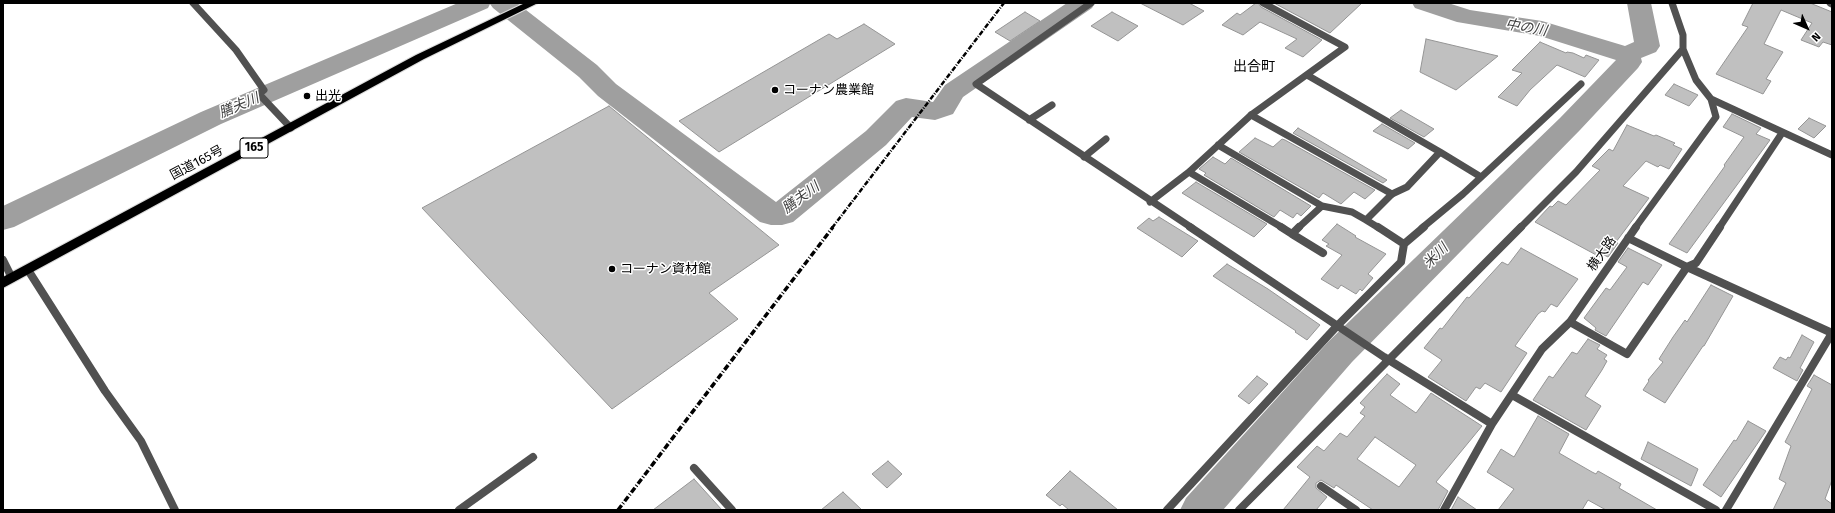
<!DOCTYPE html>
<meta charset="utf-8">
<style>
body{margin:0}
#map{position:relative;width:1835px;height:513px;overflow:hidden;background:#fff;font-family:"Fira Sans",sans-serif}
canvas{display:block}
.frame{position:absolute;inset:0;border:4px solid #000;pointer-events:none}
.north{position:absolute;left:1787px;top:8px;width:40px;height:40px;-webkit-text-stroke:3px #fff;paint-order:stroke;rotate:135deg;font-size:11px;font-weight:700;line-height:16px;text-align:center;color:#000}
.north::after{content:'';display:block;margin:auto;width:14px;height:18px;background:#000;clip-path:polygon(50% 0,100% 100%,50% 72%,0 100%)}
</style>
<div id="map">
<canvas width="1835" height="513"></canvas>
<div class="frame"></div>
<div class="north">N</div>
</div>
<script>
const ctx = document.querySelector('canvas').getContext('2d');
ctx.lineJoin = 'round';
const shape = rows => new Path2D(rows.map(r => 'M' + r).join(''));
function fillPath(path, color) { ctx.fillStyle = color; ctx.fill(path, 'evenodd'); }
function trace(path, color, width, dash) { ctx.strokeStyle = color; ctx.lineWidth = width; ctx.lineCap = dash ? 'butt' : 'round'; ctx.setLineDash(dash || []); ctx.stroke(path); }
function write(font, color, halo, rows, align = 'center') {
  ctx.font = font + ' "Fira Sans","Noto Sans JP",sans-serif'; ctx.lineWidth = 3; ctx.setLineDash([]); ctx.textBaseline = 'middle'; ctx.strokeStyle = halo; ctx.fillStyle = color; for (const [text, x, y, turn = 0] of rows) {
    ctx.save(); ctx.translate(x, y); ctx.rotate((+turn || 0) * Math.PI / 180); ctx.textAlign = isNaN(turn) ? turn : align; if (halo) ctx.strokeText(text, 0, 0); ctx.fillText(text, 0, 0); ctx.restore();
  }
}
fillPath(shape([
 [458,3,517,3,597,65,616,84,776,202,866,131,896,101,906,98,933,102,945,85,1067,3,1095,3,1092,8,963,97,953,114,935,120,912,117,886,145,793,222,782,225,771,225,760,222,598,96,579,77,493,8,490,4,488,8,221,124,14,227,3,230,3,206,201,112,458,3],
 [1412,3,1448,3,1470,10,1542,21,1625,46,1634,42,1627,3,1651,3,1660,46,1656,52,1641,58,1642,62,1638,68,1580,130,1352,362,1223,510,1180,510,1186,498,1328,342,1560,118,1616,60,1540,36,1457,22,1415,8,1412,3]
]), '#9f9f9f');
const building = shape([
 [1140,3,1189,3,1204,11,1183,25,1140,3],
 [1256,3,1258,3,1261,7,1322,40,1303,57,1285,48,1297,39,1260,22,1243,35,1222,25,1237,13,1240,15,1256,3],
 [1274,3,1362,3,1330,33,1274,3],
 [1753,3,1810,3,1832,12,1832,45,1823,42,1819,47,1801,40,1812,23,1781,10,1764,44,1783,52,1766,79,1771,81,1763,94,1716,74,1748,27,1742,25,1753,3],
 [1025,12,1040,21,1010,41,995,32,1025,12],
 [1112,12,1138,26,1118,41,1091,26,1112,12],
 [864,24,895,44,719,152,679,121,829,34,837,39,864,24],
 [1426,39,1498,56,1456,90,1420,72,1426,39],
 [1540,42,1566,53,1567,52,1573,53,1584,58,1586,55,1599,60,1585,77,1557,65,1530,90,1517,106,1498,97,1522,73,1512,70,1540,42],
 [1674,84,1698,95,1689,106,1665,95,1674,84],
 [609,106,779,245,709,293,738,319,612,409,422,208,609,106],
 [1401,110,1434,129,1424,137,1390,118,1401,110],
 [1732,114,1761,128,1756,134,1770,140,1687,253,1669,244,1725,166,1724,165,1744,137,1723,127,1732,114],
 [1809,118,1826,126,1814,138,1798,129,1809,118],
 [1382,124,1415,143,1408,149,1373,131,1382,124],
 [1627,125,1654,136,1656,135,1675,143,1673,145,1682,149,1669,169,1660,165,1658,167,1646,161,1623,186,1649,198,1616,242,1618,243,1608,257,1602,254,1600,257,1535,222,1550,206,1552,207,1558,201,1566,205,1600,170,1592,166,1609,149,1613,151,1627,125],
 [1298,128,1317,139,1387,180,1383,183,1293,133,1298,128],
 [1255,138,1273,147,1282,139,1285,140,1375,190,1365,199,1354,192,1341,204,1323,193,1319,198,1239,152,1255,138],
 [1213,157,1225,164,1231,158,1311,206,1301,216,1297,213,1293,218,1280,210,1274,217,1204,175,1206,173,1199,169,1213,157],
 [1196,182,1267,224,1254,237,1182,193,1196,182],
 [1159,217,1198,241,1182,257,1137,228,1149,218,1153,221,1159,217],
 [1337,224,1356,236,1355,237,1386,254,1368,274,1373,278,1362,291,1360,289,1356,294,1341,285,1338,289,1321,279,1342,255,1326,246,1329,244,1322,240,1337,224],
 [1521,248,1578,279,1557,307,1551,304,1545,312,1542,311,1538,314,1515,346,1527,353,1501,392,1485,383,1480,389,1476,387,1466,401,1428,377,1442,360,1424,348,1440,328,1442,329,1467,297,1469,298,1502,262,1508,265,1521,248],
 [1628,248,1662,265,1648,285,1643,282,1606,336,1595,330,1596,328,1584,318,1606,288,1610,290,1627,267,1618,262,1628,248],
 [1227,264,1268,289,1320,325,1307,340,1295,332,1296,331,1213,276,1227,264],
 [1711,285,1733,296,1704,346,1703,346,1665,403,1643,390,1649,381,1648,380,1663,362,1659,359,1673,337,1685,320,1687,322,1711,285],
 [1802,335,1814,342,1800,368,1803,370,1797,381,1773,368,1780,357,1786,360,1788,357,1790,358,1802,335],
 [1588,339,1600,345,1597,349,1607,355,1604,359,1607,361,1602,370,1585,396,1601,406,1586,430,1533,400,1549,376,1553,378,1572,352,1577,354,1588,339],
 [1387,374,1400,384,1390,395,1416,413,1431,393,1482,426,1436,482,1448,491,1438,510,1373,510,1336,485,1334,488,1321,480,1316,483,1316,488,1327,497,1316,510,1283,510,1310,477,1297,467,1317,446,1324,451,1340,433,1347,437,1365,416,1360,413,1365,407,1360,403,1387,374],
 [1375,437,1416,465,1399,487,1357,459,1375,437],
 [1814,375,1832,385,1832,480,1825,499,1832,504,1832,510,1773,510,1786,483,1779,479,1791,446,1785,442,1812,389,1807,386,1814,375],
 [1257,376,1268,384,1249,404,1238,396,1257,376],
 [1538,416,1569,434,1559,453,1592,472,1596,474,1598,471,1621,484,1619,488,1657,510,1606,510,1588,500,1582,510,1498,510,1514,489,1487,472,1501,449,1514,457,1538,416],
 [1748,421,1766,431,1721,497,1703,485,1734,440,1736,441,1748,421],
 [1648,442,1698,469,1691,486,1641,459,1648,442],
 [888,461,902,474,887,488,872,474,888,461],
 [1070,471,1118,510,1069,510,1062,504,1060,506,1046,495,1070,471],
 [694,479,722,510,653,510,694,479],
 [843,492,862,510,821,510,843,492],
 [1458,497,1477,510,1451,510,1458,497]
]);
fillPath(building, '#c0c0c0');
trace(building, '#959595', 1);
const highway = shape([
 [525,3,538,3,424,59,3,288,3,277,416,55,525,3]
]);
trace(highway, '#dbdbdb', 2);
trace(shape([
 [1251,115,1392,194]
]), '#515151', 7);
trace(shape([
 [459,510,533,457]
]), '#515151', 8);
trace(shape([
 [193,3,236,50,264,90,259,94,291,128],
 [1091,3,976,84,1192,228],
 [1830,3,1832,4],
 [1307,75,1440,152],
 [1711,99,1832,155],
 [1029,120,1052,105],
 [1218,145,1322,206,1352,212,1366,220],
 [1084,157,1106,139],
 [1189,172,1283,228],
 [1150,202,1189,172,1251,115,1345,47,1263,3],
 [1298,228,1322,206],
 [1379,228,1366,220,1392,194,1407,187,1440,152,1481,177],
 [1422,228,1463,194,1581,84],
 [1520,228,1576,172,1683,49],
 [1635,228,1716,117,1711,99,1696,80,1683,49,1683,35,1672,3],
 [1719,228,1782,133]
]), '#515151', 7);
trace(shape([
 [1190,227,1384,357,1492,424],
 [1281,227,1292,234,1299,227],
 [1378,227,1404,244],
 [1292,234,1323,253],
 [1628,238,1687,267,1832,333],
 [3,260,12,278],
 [28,270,105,391,141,441,175,510],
 [1570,322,1627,354,1687,267,1696,263,1720,227],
 [1512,395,1716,510],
 [694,468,732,510],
 [1321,486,1356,510],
 [1167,510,1337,326,1401,262,1404,244,1424,227],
 [1239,510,1521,227],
 [1444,510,1492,424,1542,349,1570,322,1636,227],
 [1726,510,1832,333]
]), '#515151', 8);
fillPath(highway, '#000');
trace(shape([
 [832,228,1004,3]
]), '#000', 2.5, [5, 1.5, 1, 1.5]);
trace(shape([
 [618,510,833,227]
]), '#000', 3.5, [6, 2, 1, 2]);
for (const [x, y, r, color] of [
 [775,90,4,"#000"],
 [307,96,4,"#000"],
 [612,269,4,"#000"]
]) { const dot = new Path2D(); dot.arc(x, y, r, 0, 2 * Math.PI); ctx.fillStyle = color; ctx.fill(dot); trace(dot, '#fff', 1.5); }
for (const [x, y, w] of [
 [254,148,28]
]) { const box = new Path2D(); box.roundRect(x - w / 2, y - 10, w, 20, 3); ctx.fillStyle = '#fff'; ctx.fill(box); trace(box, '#000', 1); }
write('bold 12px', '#000', null, [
 ["165",254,148]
]);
write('13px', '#000', '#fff', [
 ["コーナン農業館",783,90],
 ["出光",315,96],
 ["コーナン資材館",620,269]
], 'left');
write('13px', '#000', '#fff', [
 ["国道165号",197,163,-28],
 ["横大路",1602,254,-55]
]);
write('italic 14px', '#404040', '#fff', [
 ["中の川",1526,28,10],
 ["膳夫川",239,106,-23],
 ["膳夫川",801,198,-37],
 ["米川",1436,256,-45]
]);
write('14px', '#000', '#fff', [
 ["出合町",1254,67]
]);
</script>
